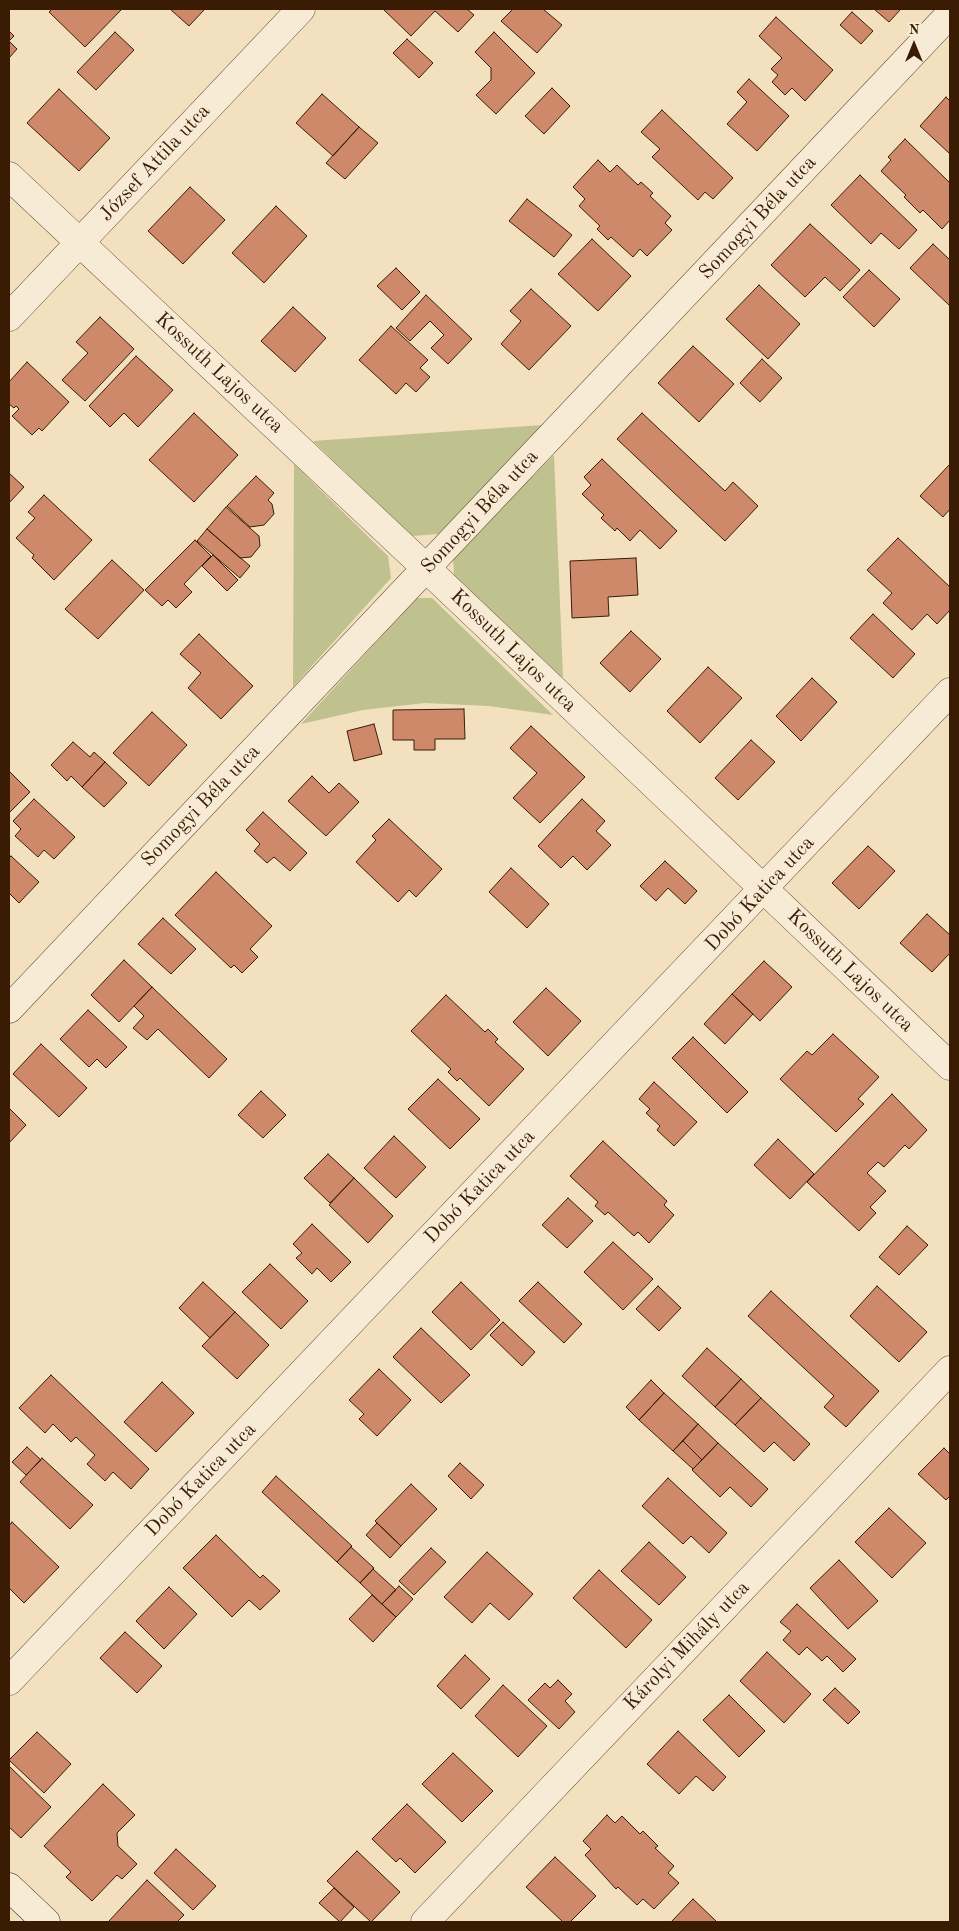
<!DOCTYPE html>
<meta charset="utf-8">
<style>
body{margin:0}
#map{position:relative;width:959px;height:1931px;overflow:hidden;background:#f3e0be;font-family:"Old Standard TT",serif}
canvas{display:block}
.frame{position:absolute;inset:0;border:10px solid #3a1c05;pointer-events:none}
.north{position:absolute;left:889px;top:20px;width:50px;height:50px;-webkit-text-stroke:4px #f7ebd5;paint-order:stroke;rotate:0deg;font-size:14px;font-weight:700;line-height:20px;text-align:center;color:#3a1c05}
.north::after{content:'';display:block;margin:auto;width:18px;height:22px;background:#3a1c05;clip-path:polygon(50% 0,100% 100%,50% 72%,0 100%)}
</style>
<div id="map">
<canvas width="959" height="1931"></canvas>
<div class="frame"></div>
<div class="north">N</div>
</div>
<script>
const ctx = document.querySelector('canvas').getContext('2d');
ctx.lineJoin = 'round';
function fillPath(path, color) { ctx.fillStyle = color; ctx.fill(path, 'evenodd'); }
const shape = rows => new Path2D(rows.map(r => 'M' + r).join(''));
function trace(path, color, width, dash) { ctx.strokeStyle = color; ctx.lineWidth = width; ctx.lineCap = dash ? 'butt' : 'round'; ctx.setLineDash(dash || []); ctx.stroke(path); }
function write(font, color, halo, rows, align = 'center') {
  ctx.font = font + ' "Old Standard TT",serif'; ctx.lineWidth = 4; ctx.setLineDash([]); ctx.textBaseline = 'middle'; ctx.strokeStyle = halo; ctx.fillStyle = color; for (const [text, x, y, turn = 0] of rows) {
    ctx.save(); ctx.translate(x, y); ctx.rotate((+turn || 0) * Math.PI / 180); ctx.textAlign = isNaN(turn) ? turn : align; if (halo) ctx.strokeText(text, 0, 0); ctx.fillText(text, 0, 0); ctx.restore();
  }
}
fillPath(shape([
 [543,425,439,534,412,536,313,441],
 [554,455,563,678,454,576,453,556],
 [294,464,388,556,391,578,293,687],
 [417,598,432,598,553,715,489,706,425,703,363,710,301,724]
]), '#bfc18e');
const building = shape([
 [52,9,122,9,85,47,49,12,52,9],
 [170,9,205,9,189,26,170,9],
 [383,9,467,9,474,15,458,32,435,11,411,36,383,9],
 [513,9,543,9,562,25,537,53,501,21,513,9],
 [874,9,901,9,889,22,874,9],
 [852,12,873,31,861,44,840,25,852,12],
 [776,17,833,70,805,101,792,88,785,95,772,82,778,75,771,69,782,58,759,36,776,17],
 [9,31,14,36,9,41,17,49,9,58,9,31],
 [115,32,134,50,96,90,77,72,115,32],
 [494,32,535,73,496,114,476,95,491,80,491,68,475,52,494,32],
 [407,39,433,63,419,78,393,53,407,39],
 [749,79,789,116,757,151,727,124,747,102,737,92,749,79],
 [552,88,570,106,544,134,525,116,552,88],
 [59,89,110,138,79,171,27,123,59,89],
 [322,94,359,127,333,156,296,123,322,94],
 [946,97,950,101,950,154,920,126,946,97],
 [662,110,733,178,713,199,705,192,698,200,652,157,660,149,641,132,662,110],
 [359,127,378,143,345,179,326,163,359,127],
 [905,139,950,183,950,220,942,229,923,210,920,213,904,197,906,195,881,171,891,160,888,157,905,139],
 [598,160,610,172,617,165,638,185,641,182,653,193,650,196,671,216,665,223,672,230,647,256,640,249,633,257,611,237,608,240,597,229,600,226,579,206,585,199,573,187,598,160],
 [860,175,917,230,899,249,881,233,871,244,831,205,860,175],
 [190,187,225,220,183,264,148,231,190,187],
 [527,199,572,235,554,257,509,221,527,199],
 [276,206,307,236,264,283,232,253,276,206],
 [810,224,860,270,840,291,825,277,805,297,771,265,810,224],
 [592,239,631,276,598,311,558,274,592,239],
 [933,244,950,260,950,306,910,268,933,244],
 [396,268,420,292,402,310,377,286,396,268],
 [869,270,900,299,874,327,843,297,869,270],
 [759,285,800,324,768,359,726,319,759,285],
 [531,289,571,326,529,370,501,344,521,321,510,311,531,289],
 [426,295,472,339,448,364,431,348,444,335,430,321,410,341,396,328,426,295],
 [293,307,326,338,295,372,261,341,293,307],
 [100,317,134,349,85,401,62,380,88,353,76,342,100,317],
 [391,326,428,360,420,368,430,377,416,392,406,383,396,394,359,360,391,326],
 [693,346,734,384,699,422,658,383,693,346],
 [136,356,173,390,138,427,124,413,110,427,89,406,136,356],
 [762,359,782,378,760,402,740,383,762,359],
 [27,362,69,402,42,431,39,428,32,435,12,416,19,409,16,406,14,408,9,404,9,382,27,362],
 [194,413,238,455,194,502,149,460,194,413],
 [642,413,725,491,733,482,758,506,725,541,617,439,642,413],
 [602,459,677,531,660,549,640,530,630,541,617,528,615,531,601,518,604,515,582,494,591,485,584,477,602,459],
 [950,464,950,509,943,517,920,496,950,464],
 [9,473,24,487,9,503,9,473],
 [256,476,274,493,268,500,272,504,274,514,264,525,250,527,227,506,256,476],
 [44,495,92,540,54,580,32,558,34,555,16,538,35,518,28,512,44,495],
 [226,507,259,536,260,546,251,557,240,558,207,529,226,507],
 [207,529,250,566,240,578,197,541,207,529],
 [898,538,950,587,950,610,937,624,927,614,912,630,883,603,892,593,867,570,898,538],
 [195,540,211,556,184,584,192,592,176,608,168,600,162,606,145,590,195,540],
 [213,555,238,580,227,591,202,566,213,555],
 [636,558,638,595,608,597,609,616,572,618,570,561,636,558],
 [112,560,144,590,98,639,65,609,112,560],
 [873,614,915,654,893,678,850,638,873,614],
 [631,631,661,659,630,692,600,663,631,631],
 [199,634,253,686,221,719,188,688,201,673,180,654,199,634],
 [708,667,742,698,700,743,667,711,708,667],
 [812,678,837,702,801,741,776,716,812,678],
 [464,709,465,739,435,739,435,750,414,750,414,740,393,740,393,710,464,709],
 [152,712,187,745,149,786,113,753,152,712],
 [374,724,382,754,354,761,347,731,374,724],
 [531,726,585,777,540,823,513,798,537,773,510,748,531,726],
 [751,740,775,762,738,800,715,778,751,740],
 [73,742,90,757,94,752,105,762,82,787,71,776,67,781,51,765,73,742],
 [105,762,127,783,104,807,82,787,105,762],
 [9,771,30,792,9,813,9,771],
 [312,776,329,793,339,783,359,802,326,836,288,801,312,776],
 [34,799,75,837,54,859,44,850,38,857,15,836,21,829,13,821,34,799],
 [582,799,605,821,596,831,611,845,587,870,573,856,561,868,538,846,582,799],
 [263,812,307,853,290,871,274,857,267,863,254,851,260,844,246,830,263,812],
 [389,819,442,869,416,897,409,890,398,902,356,862,376,840,372,836,389,819],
 [868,846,895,871,859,909,832,883,868,846],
 [11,856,39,882,19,903,9,893,9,858,11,856],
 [665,861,697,891,685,904,668,888,656,901,640,886,665,861],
 [511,868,549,904,527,928,489,892,511,868],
 [216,872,272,926,250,949,258,957,242,973,234,965,231,968,175,915,216,872],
 [927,914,950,935,950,953,932,972,900,943,927,914],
 [163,918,196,949,171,974,138,944,163,918],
 [124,960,152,987,119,1022,91,995,124,960],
 [764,961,792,987,760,1021,732,994,764,961],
 [152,987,227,1059,209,1078,158,1029,147,1040,133,1028,144,1016,134,1006,152,987],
 [546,988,581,1021,548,1056,513,1022,546,988],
 [732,994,753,1014,725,1044,704,1024,732,994],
 [446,995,485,1032,488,1029,498,1039,495,1042,524,1069,489,1106,460,1078,457,1081,448,1072,451,1069,411,1031,446,995],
 [88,1010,127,1047,106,1068,97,1059,89,1067,60,1039,88,1010],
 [833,1034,879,1077,858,1099,864,1104,836,1132,780,1079,807,1051,812,1055,833,1034],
 [693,1037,748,1092,727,1113,672,1058,693,1037],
 [41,1044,87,1088,59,1117,13,1074,41,1044],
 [438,1079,480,1119,450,1149,408,1109,438,1079],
 [654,1082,697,1122,674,1146,657,1130,660,1126,646,1113,650,1109,639,1099,654,1082],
 [261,1091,286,1115,263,1138,238,1115,261,1091],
 [892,1094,927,1130,909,1149,905,1145,884,1167,878,1162,867,1173,886,1191,870,1207,876,1213,859,1231,807,1182,892,1094],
 [9,1108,26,1125,9,1143,9,1108],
 [394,1136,426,1167,396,1198,364,1168,394,1136],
 [778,1139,814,1174,790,1199,754,1165,778,1139],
 [603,1141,667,1201,664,1205,674,1215,649,1243,638,1232,634,1236,608,1212,605,1215,595,1206,598,1202,570,1176,603,1141],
 [328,1154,354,1178,330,1203,304,1178,328,1154],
 [354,1178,393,1216,368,1243,329,1205,354,1178],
 [568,1198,593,1221,567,1248,542,1225,568,1198],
 [312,1224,351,1262,331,1282,317,1268,312,1274,296,1258,302,1253,293,1244,312,1224],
 [907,1226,928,1245,899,1275,879,1257,907,1226],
 [613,1242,653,1279,623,1310,584,1272,613,1242],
 [270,1264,308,1301,281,1329,242,1292,270,1264],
 [203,1282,235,1312,210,1338,179,1308,203,1282],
 [461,1282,500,1320,471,1350,432,1312,461,1282],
 [538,1282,582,1324,564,1343,519,1301,538,1282],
 [658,1286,681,1308,659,1331,636,1309,658,1286],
 [877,1286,927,1332,899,1362,850,1316,877,1286],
 [771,1291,879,1391,846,1427,824,1407,834,1396,748,1316,771,1291],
 [235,1312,269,1345,237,1379,202,1346,235,1312],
 [503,1322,535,1352,522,1366,490,1335,503,1322],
 [421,1328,470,1375,441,1403,393,1357,421,1328],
 [707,1348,741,1379,715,1407,682,1376,707,1348],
 [379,1369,411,1400,377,1436,359,1419,364,1414,349,1400,379,1369],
 [51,1375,149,1469,131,1489,113,1472,105,1481,87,1464,95,1455,76,1437,71,1442,53,1424,45,1433,19,1408,51,1375],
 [741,1379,761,1398,735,1425,715,1407,741,1379],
 [651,1380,664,1393,639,1420,626,1407,651,1380],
 [162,1382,194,1413,156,1452,124,1422,162,1382],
 [664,1393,698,1424,673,1451,639,1420,664,1393],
 [761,1398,810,1444,794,1461,774,1442,764,1452,735,1425,761,1398],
 [698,1424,718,1443,702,1460,683,1441,698,1424],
 [683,1441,702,1460,693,1469,673,1451,683,1441],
 [718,1443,768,1489,751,1507,730,1487,720,1497,692,1470,718,1443],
 [27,1447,41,1460,26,1475,12,1462,27,1447],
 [944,1448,950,1454,950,1496,946,1500,918,1474,944,1448],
 [42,1458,93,1505,70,1529,20,1482,42,1458],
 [460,1463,484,1485,471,1499,448,1476,460,1463],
 [276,1476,352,1546,337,1562,262,1492,276,1476],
 [668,1478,727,1533,709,1553,691,1536,683,1544,642,1506,668,1478],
 [411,1484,437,1509,401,1546,375,1521,411,1484],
 [889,1508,926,1543,892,1578,855,1542,889,1508],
 [12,1522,59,1567,24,1603,9,1588,9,1526,12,1522],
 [377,1523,401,1546,390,1558,366,1535,377,1523],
 [216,1535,260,1578,263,1575,280,1591,260,1610,249,1600,232,1617,183,1568,216,1535],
 [649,1542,686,1577,659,1605,621,1571,649,1542],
 [351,1547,374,1568,360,1583,337,1562,351,1547],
 [431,1548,446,1562,414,1595,399,1581,431,1548],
 [487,1552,533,1594,509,1620,490,1603,472,1623,444,1597,487,1552],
 [839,1560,878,1601,848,1629,810,1588,839,1560],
 [373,1569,396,1590,382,1604,360,1583,373,1569],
 [599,1570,652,1620,626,1648,573,1598,599,1570],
 [399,1586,413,1599,396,1617,382,1604,399,1586],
 [169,1587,197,1614,164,1649,136,1621,169,1587],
 [372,1595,396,1617,373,1642,349,1619,372,1595],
 [797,1604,856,1659,843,1672,827,1656,822,1661,807,1647,799,1655,783,1640,791,1631,780,1622,797,1604],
 [125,1632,162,1666,137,1693,100,1658,125,1632],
 [767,1652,811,1694,784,1723,740,1681,767,1652],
 [465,1655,490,1679,461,1709,437,1686,465,1655],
 [558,1680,572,1694,565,1701,575,1712,559,1729,528,1700,545,1683,550,1688,558,1680],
 [503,1685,547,1726,518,1757,475,1716,503,1685],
 [835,1688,860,1712,848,1724,823,1700,835,1688],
 [729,1695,765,1731,739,1757,703,1720,729,1695],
 [678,1731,726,1777,713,1791,696,1776,679,1794,647,1764,678,1731],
 [37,1732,71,1764,44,1793,9,1760,37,1732],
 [453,1753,493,1791,462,1822,422,1784,453,1753],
 [9,1766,51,1807,21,1838,9,1827,9,1766],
 [103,1784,135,1815,117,1833,118,1846,137,1864,122,1879,117,1875,92,1901,66,1877,71,1872,44,1846,103,1784],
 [407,1804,446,1842,415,1873,400,1858,396,1862,372,1839,407,1804],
 [607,1815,615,1823,622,1816,640,1834,643,1831,658,1846,655,1848,674,1866,668,1873,679,1883,654,1909,643,1899,637,1905,618,1887,616,1889,585,1855,591,1849,583,1841,607,1815],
 [176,1849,216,1886,193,1910,154,1873,176,1849],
 [357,1851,400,1892,371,1922,327,1881,357,1851],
 [555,1857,596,1896,570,1922,563,1922,526,1887,555,1857],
 [147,1880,184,1915,177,1922,111,1922,109,1921,147,1880],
 [334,1888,354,1907,340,1922,319,1903,334,1888],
 [693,1899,717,1922,671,1922,693,1899]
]);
fillPath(building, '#ce896a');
trace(building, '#3a1c05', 1);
const street = shape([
 [9,176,427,569,950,1066],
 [9,317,301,9],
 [9,1009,950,14],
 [9,1681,950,692],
 [425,1922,950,1370]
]);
const secondary = shape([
 [9,1887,46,1922]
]);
trace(street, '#684d33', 29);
trace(secondary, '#3a1c05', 29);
trace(street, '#f7ebd5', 28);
trace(secondary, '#f7ebd5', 28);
write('20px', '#3a1c05', '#f7ebd5', [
 ["József Attila utca",155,163,-47],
 ["Somogyi Béla utca",758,218,-47],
 ["Kossuth Lajos utca",219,373,43],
 ["Somogyi Béla utca",480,512,-47],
 ["Kossuth Lajos utca",513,651,44],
 ["Somogyi Béla utca",201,806,-46],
 ["Dobó Katica utca",760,894,-47],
 ["Kossuth Lajos utca",850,971,44],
 ["Dobó Katica utca",480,1187,-46],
 ["Dobó Katica utca",201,1480,-46],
 ["Károlyi Mihály utca",687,1646,-46]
]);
</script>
